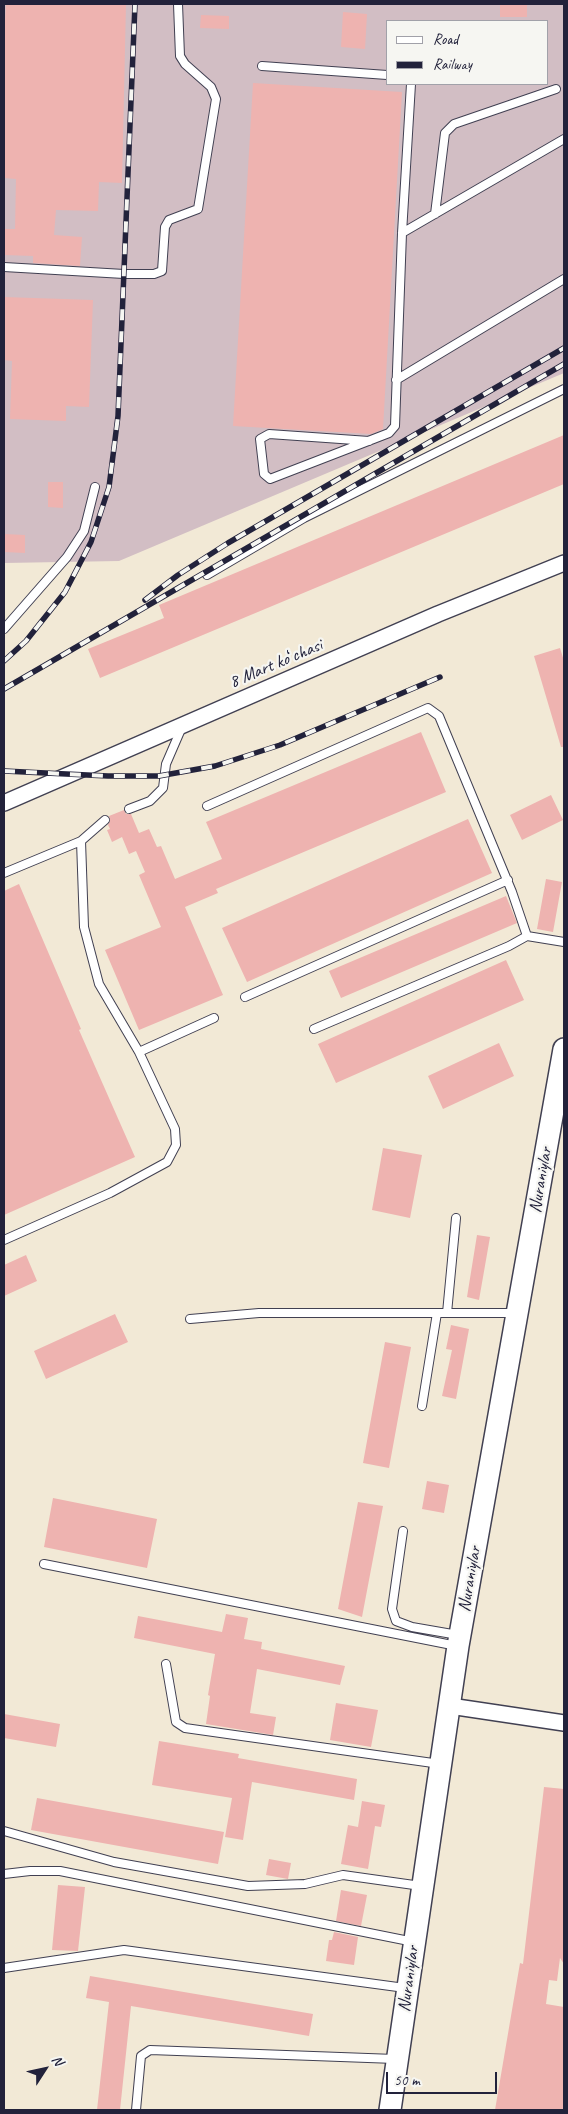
<!DOCTYPE html>
<meta charset="utf-8">
<style>
body{margin:0}
#map{position:relative;width:568px;height:2114px;overflow:hidden;background:#f2e9d6;font-family:Caveat,sans-serif}
canvas{display:block}
.frame{position:absolute;inset:0;border:5px solid #22223b;pointer-events:none}
.legend{position:absolute;left:386px;top:20px;width:162px;height:65px;box-sizing:border-box;background:#f6f6f2;border:1px solid #a1a1a9;margin:0;padding:6px 9px;list-style:none;font-size:15px;color:#22223b}
.legend li{display:flex;align-items:center;gap:10px;height:25px}
.legend b{width:25px;border:1px solid #a1a1a9}
.north{position:absolute;left:20px;top:2044px;width:50px;height:50px;-webkit-text-stroke:4px #f6f6f2;paint-order:stroke;rotate:55deg;font-size:14px;font-weight:700;line-height:20px;text-align:center;color:#22223b}
.north::after{content:'';display:block;margin:auto;width:18px;height:22px;background:#22223b;clip-path:polygon(50% 0,100% 100%,50% 72%,0 100%)}
.scale{position:absolute;left:386px;top:2072px;width:111px;height:22px;box-sizing:border-box;border:2px solid #22223b;border-top:0;padding-left:6px;font-size:15px;line-height:18px;white-space:nowrap;color:#22223b;-webkit-text-stroke:4px #f6f6f2;paint-order:stroke}
</style>
<div id="map">
<canvas width="568" height="2114"></canvas>
<div class="frame"></div>
<ul class="legend">
<li><b style="height:6px;background:#fff"></b>Road</li>
<li><b style="height:6px;background:#22223b"></b>Railway</li>
</ul>
<div class="north">N</div>
<div class="scale">50 m</div>
</div>
<script>
const ctx = document.querySelector('canvas').getContext('2d');
ctx.lineJoin = 'round';
function fillPath(path, color) { ctx.fillStyle = color; ctx.fill(path, 'evenodd'); }
const shape = rows => new Path2D(rows.map(r => 'M' + r).join(''));
function trace(path, color, width, dash) { ctx.strokeStyle = color; ctx.lineWidth = width; ctx.lineCap = dash ? 'butt' : 'round'; ctx.setLineDash(dash || []); ctx.stroke(path); }
function write(font, color, halo, rows, align = 'center') {
  ctx.font = font + ' Caveat,sans-serif'; ctx.lineWidth = 4.5; ctx.setLineDash([]); ctx.textBaseline = 'middle'; ctx.strokeStyle = halo; ctx.fillStyle = color; for (const [text, x, y, turn = 0] of rows) {
    ctx.save(); ctx.translate(x, y); ctx.rotate((+turn || 0) * Math.PI / 180); ctx.textAlign = isNaN(turn) ? turn : align; if (halo) ctx.strokeText(text, 0, 0); ctx.fillText(text, 0, 0); ctx.restore();
  }
}
fillPath(shape([
 [4,4,564,4,564,373,119,561,4,563],
 [387,21,547,21,547,84,387,84]
]), '#d2bec4');
fillPath(shape([
 [6,4,126,4,122,183,99,182,98,211,56,210,54,235,82,237,80,266,33,263,33,256,4,255,4,229,15,229,16,179,4,178,4,38],
 [500,4,527,4,527,17,500,17],
 [343,12,367,14,365,49,341,47],
 [201,15,229,16,229,29,200,28],
 [253,83,402,92,383,429,371,434,233,426],
 [4,297,93,300,89,407,66,406,66,421,10,419,12,361,4,360],
 [564,435,564,484,100,678,88,649,164,618,159,605],
 [48,482,63,482,63,508,48,507],
 [4,534,25,535,25,553,4,552],
 [560,648,564,661,564,747,561,747,534,656],
 [421,732,446,792,216,889,218,893,185,907,223,995,139,1030,105,950,161,927,139,875,145,872,136,851,129,854,122,837,112,842,107,830,110,829,108,825,110,821,109,816,124,810,126,814,131,814,139,833,149,829,157,847,161,846,175,879,222,859,206,822],
 [551,795,563,820,522,840,510,815],
 [468,819,492,873,247,982,222,928],
 [546,879,562,882,553,932,537,929],
 [19,884,81,1029,79,1030,135,1157,4,1215,4,891],
 [506,896,517,923,341,998,329,971],
 [506,960,524,1000,336,1083,318,1044],
 [499,1043,514,1076,443,1109,428,1076],
 [383,1148,422,1155,410,1218,372,1210],
 [477,1235,490,1237,479,1300,467,1297],
 [26,1255,37,1281,4,1296,4,1265],
 [115,1314,128,1342,46,1379,34,1351],
 [451,1325,469,1329,456,1399,442,1396,452,1350,446,1349],
 [385,1342,411,1347,389,1468,363,1463],
 [427,1481,449,1485,444,1513,422,1509],
 [53,1498,157,1519,147,1568,44,1547],
 [358,1502,383,1506,362,1617,338,1609],
 [226,1614,248,1618,244,1639,262,1642,261,1649,345,1666,340,1685,257,1669,250,1713,276,1717,273,1735,206,1724,210,1696,208,1695,215,1654,134,1638,138,1616,222,1632],
 [336,1703,378,1710,371,1747,330,1740],
 [4,1714,60,1724,56,1747,4,1738],
 [159,1741,239,1754,238,1758,357,1779,354,1800,252,1782,243,1840,225,1837,232,1798,152,1785],
 [544,1787,564,1789,564,1964,560,1958,557,1981,549,1980,546,2004,564,2007,564,2110,495,2110,520,1963,523,1964],
 [37,1798,224,1832,218,1864,31,1830],
 [362,1801,385,1805,381,1827,375,1826,368,1869,341,1864,348,1825,358,1827],
 [269,1859,291,1863,288,1879,266,1875],
 [58,1885,85,1887,78,1951,52,1950],
 [341,1890,367,1895,361,1926,336,1921],
 [334,1932,358,1937,354,1965,326,1961,329,1940,332,1940],
 [90,1976,313,2014,309,2036,131,2006,120,2110,97,2110,109,2002,86,1998]
]), '#eeb3b0');
const lane = shape([
 [262,66,387,75],
 [435,214,445,133,454,124,556,89],
 [402,233,564,139],
 [4,267,124,274,154,274,162,271,165,227,169,220,198,209,216,99,211,87,185,64,180,56,178,4],
 [396,380,564,279],
 [369,441,269,434,260,439,264,474,270,479,389,433,395,426,402,233,411,84],
 [207,575,304,518,564,389],
 [4,629,67,557,84,531,95,487],
 [207,806,428,708,439,716,512,892,527,936],
 [129,809,150,801,163,788,166,764,182,727],
 [4,873,81,841,105,820],
 [245,997,508,880],
 [314,1029,509,946,527,936,564,942],
 [139,1052,214,1018],
 [4,1240,110,1193,167,1162,176,1145,175,1129,139,1052,99,984,84,927,81,841],
 [447,1313,456,1218],
 [190,1319,259,1313,516,1313],
 [422,1406,437,1313],
 [403,1531,392,1609,396,1621,412,1627,458,1635],
 [44,1564,457,1646],
 [166,1664,176,1722,185,1728,440,1764],
 [4,1831,114,1862,248,1886,305,1884,343,1875,421,1886],
 [4,1874,30,1871,60,1871,414,1942],
 [4,1968,124,1950,405,1988],
 [136,2110,141,2056,150,2050,395,2059]
]);
const street = shape([
 [4,803,438,614,564,563],
 [450,1706,564,1723]
]);
const secondary = shape([
 [390,2110,458,1646,564,1049]
]);
trace(lane, '#414052', 10);
trace(street, '#414052', 18);
trace(secondary, '#414052', 24);
trace(lane, '#fff', 8);
trace(street, '#fff', 15);
trace(secondary, '#fff', 21);
const rail = shape([
 [145,600,178,575,228,543,564,348],
 [4,661,26,641,65,592,91,542,109,487,118,416,135,4],
 [4,689,564,364],
 [4,771,108,776,159,776,215,766,280,745,440,677]
]);
trace(rail, '#22223b', 5.5);
trace(rail, '#f6f6f2', 4, [11]);
write('18px', '#22223b', '#f6f6f2', [
 ["8 Mart koʻchasi",276,664,-23],
 ["Nuraniylar",541,1180,-80],
 ["Nuraniylar",470,1579,-80],
 ["Nuraniylar",409,1979,-82]
]);
</script>
